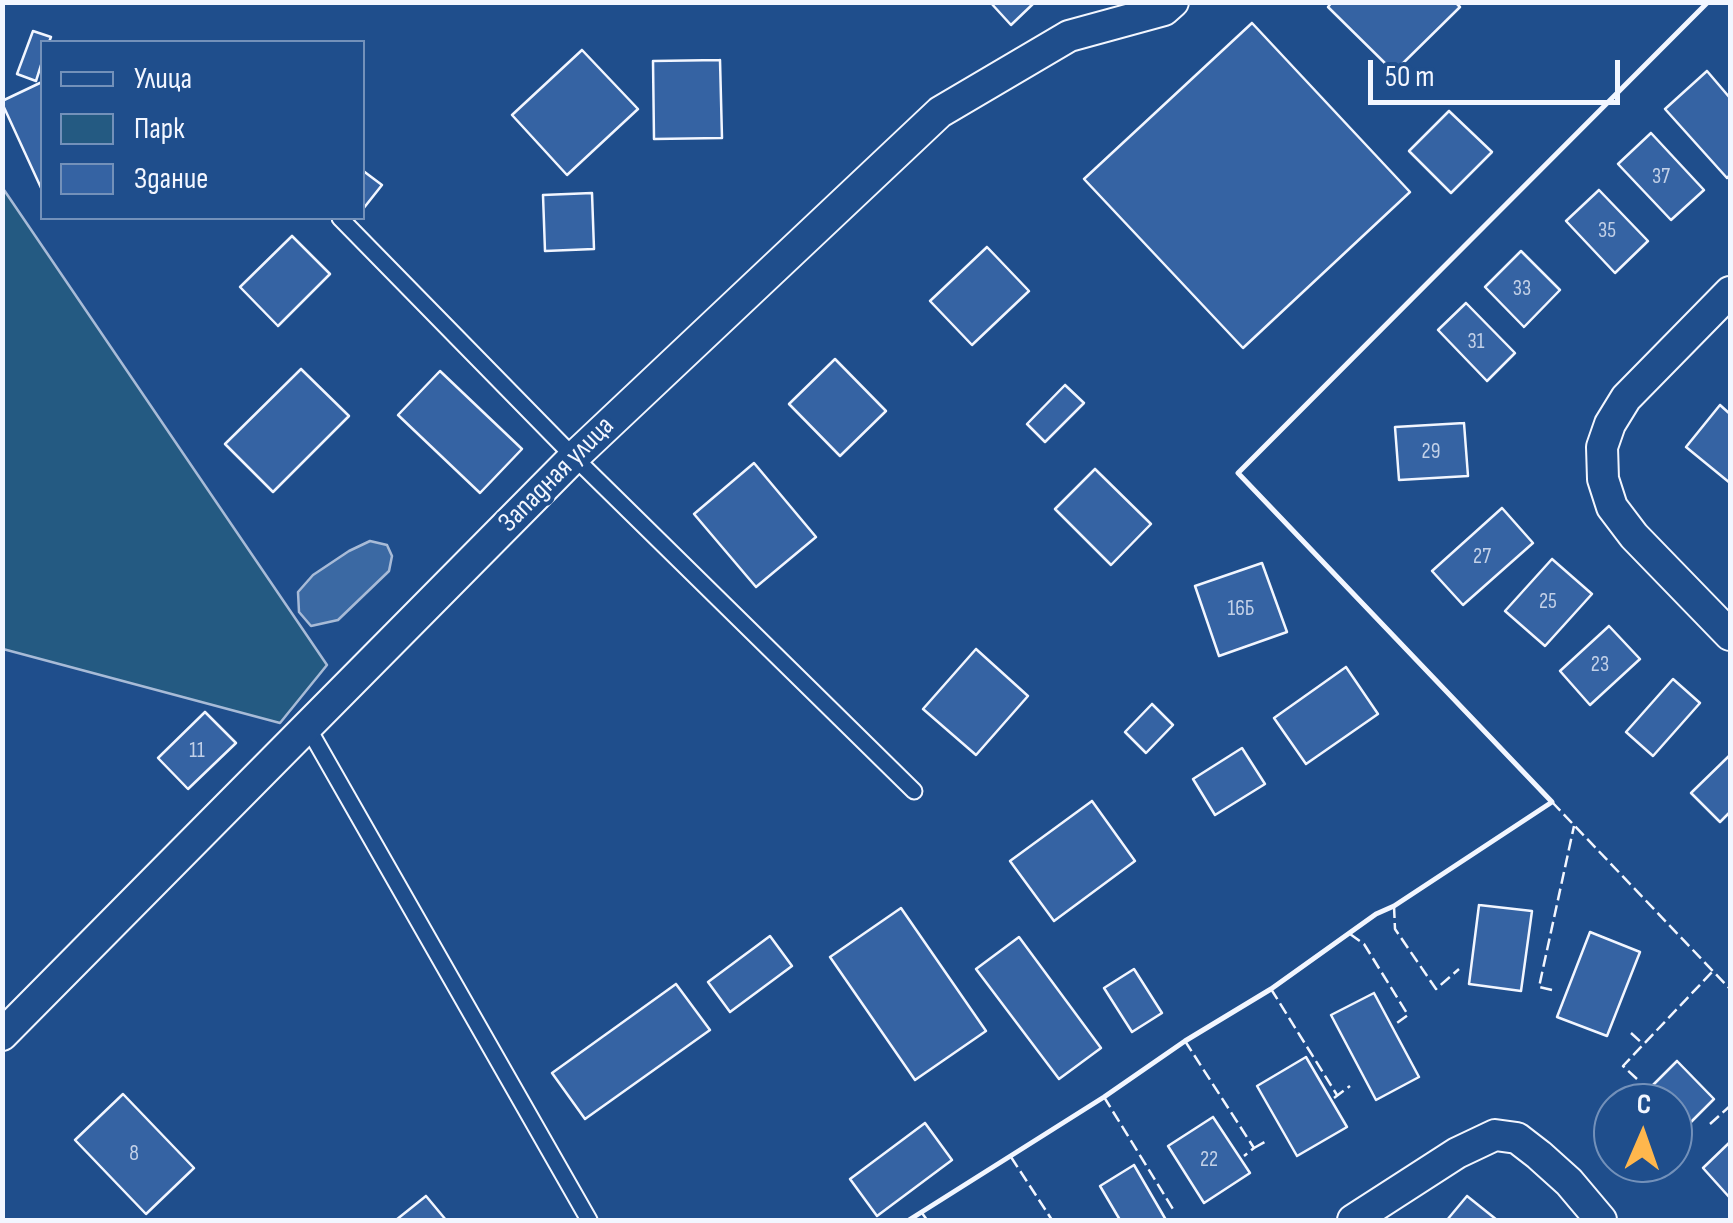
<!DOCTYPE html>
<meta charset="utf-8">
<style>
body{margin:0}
#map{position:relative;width:1733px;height:1223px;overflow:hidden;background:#1f4e8c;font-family:"Sofia Sans Condensed",sans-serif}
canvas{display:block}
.frame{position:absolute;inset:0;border:5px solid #f2f6ff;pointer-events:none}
.legend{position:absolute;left:40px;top:40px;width:325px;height:180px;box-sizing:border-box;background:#1f4e8c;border:2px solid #7391ba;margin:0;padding:12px 18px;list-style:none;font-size:30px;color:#f2f6ff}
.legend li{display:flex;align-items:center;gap:20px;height:50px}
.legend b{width:50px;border:2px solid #7391ba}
.north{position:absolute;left:1593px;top:1083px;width:100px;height:100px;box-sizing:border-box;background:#1f4e8c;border:2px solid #7391ba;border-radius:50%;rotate:2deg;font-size:28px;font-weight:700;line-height:40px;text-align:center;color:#f2f6ff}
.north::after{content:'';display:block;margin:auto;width:35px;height:45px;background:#ffb74d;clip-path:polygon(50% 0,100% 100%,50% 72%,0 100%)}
.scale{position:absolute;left:1368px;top:60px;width:252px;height:45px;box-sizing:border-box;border:5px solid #f2f6ff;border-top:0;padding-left:12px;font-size:30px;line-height:35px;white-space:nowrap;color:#f2f6ff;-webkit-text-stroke:8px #1f4e8c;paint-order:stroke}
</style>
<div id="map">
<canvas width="1733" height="1223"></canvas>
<div class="frame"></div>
<ul class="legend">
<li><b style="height:12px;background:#1f4e8c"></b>Улица</li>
<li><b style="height:28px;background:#245a82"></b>Парк</li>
<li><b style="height:28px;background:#3563a3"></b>Здание</li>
</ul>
<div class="north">С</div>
<div class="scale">50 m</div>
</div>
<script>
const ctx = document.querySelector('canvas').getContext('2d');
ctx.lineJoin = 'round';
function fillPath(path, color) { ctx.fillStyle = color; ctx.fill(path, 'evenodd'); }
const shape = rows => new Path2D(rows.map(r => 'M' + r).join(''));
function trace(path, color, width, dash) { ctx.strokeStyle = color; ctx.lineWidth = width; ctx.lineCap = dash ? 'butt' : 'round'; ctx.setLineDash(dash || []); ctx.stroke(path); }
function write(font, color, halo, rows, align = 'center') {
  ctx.font = font + ' "Sofia Sans Condensed",sans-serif'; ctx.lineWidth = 8; ctx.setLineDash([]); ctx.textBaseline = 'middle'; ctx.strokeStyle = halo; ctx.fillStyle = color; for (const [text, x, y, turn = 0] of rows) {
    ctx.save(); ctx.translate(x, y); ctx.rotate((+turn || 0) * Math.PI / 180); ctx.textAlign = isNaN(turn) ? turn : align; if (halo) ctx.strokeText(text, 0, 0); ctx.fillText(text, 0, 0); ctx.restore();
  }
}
const green = shape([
 [2,187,327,665,280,723,3,649,2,187]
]);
fillPath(green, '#245a82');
trace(green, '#a8bbd7', 2.5);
const water = shape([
 [370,541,387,545,392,556,389,571,338,620,311,626,299,612,298,592,313,575,349,551,370,541]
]);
fillPath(water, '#3b69a3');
trace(water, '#a8bbd7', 2.5);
const building = shape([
 [990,2,1035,2,1011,25,990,2],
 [1332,2,1455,2,1460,7,1394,72,1328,7,1332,2],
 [1252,23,1410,192,1243,348,1084,179,1252,23],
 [33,31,51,37,49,42,42,42,42,62,36,81,17,74,33,31],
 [582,50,638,109,567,175,512,115,582,50],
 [720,60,722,138,654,139,653,61,720,60],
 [1707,71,1730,98,1730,175,1727,178,1665,109,1707,71],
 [42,82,42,190,2,103,2,101,42,82],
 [1449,111,1492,152,1451,193,1409,151,1449,111],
 [1651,133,1704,190,1671,220,1618,164,1651,133],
 [362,170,382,185,363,209,362,209,362,170],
 [1599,190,1648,241,1615,273,1566,221,1599,190],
 [592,193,594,249,545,251,543,195,592,193],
 [292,236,330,274,278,326,240,287,292,236],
 [987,247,1029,291,972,345,930,301,987,247],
 [1521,251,1560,290,1524,327,1485,287,1521,251],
 [1466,303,1515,353,1487,381,1438,330,1466,303],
 [835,359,886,411,840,456,789,404,835,359],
 [301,369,349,416,273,492,225,444,301,369],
 [440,371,522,449,480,493,398,415,440,371],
 [1065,385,1084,403,1045,442,1027,424,1065,385],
 [1720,405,1730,414,1730,483,1686,447,1720,405],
 [1464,423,1468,476,1399,480,1395,427,1464,423],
 [754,463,816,537,756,587,694,514,754,463],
 [1095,469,1151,524,1111,565,1055,509,1095,469],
 [1502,508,1533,543,1463,605,1432,571,1502,508],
 [1552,559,1592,594,1545,646,1505,611,1552,559],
 [1262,563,1287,632,1219,656,1195,586,1262,563],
 [1609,626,1640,659,1590,705,1560,671,1609,626],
 [976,649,1028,696,976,755,923,709,976,649],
 [1346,667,1378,714,1306,764,1274,718,1346,667],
 [1673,679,1700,703,1653,756,1626,732,1673,679],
 [1152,704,1173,725,1146,753,1125,732,1152,704],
 [205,712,236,743,188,789,158,758,205,712],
 [1242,748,1265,784,1215,815,1193,779,1242,748],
 [1730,755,1730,812,1720,822,1691,793,1730,755],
 [1092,801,1135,861,1054,921,1010,861,1092,801],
 [1479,905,1532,911,1521,991,1469,984,1479,905],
 [901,908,986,1031,915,1080,830,957,901,908],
 [1590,932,1640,952,1607,1036,1557,1017,1590,932],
 [770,936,792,966,730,1012,708,982,770,936],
 [1019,937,1101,1048,1059,1079,976,969,1019,937],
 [1134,969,1162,1013,1132,1032,1104,988,1134,969],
 [676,984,710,1030,585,1119,552,1073,676,984],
 [1374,993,1419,1077,1376,1100,1331,1015,1374,993],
 [1306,1057,1347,1127,1297,1156,1257,1086,1306,1057],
 [1677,1061,1714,1099,1673,1140,1673,1103,1635,1103,1677,1061],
 [123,1094,194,1168,146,1214,75,1140,123,1094],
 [1213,1117,1250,1173,1204,1203,1168,1146,1213,1117],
 [925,1123,952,1160,877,1216,850,1179,925,1123],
 [1730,1142,1730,1198,1703,1168,1730,1142],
 [1134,1165,1166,1220,1120,1220,1100,1186,1134,1165],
 [426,1196,446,1220,396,1220,426,1196],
 [1467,1196,1497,1220,1447,1220,1467,1196]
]);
fillPath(building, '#3563a3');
trace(building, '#f2f6ff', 2.5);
const lane = shape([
 [340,218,574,457,914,791],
 [307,726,589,1220]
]);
const street = shape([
 [1730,292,1626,398,1610,424,1602,447,1603,479,1612,507,1634,536,1730,635],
 [2,1035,574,457,940,112,1069,36,1164,10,1173,2],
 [1353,1220,1457,1153,1495,1135,1517,1138,1539,1155,1569,1182,1601,1220]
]);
trace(lane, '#f2f6ff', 19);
trace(street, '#f2f6ff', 34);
trace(lane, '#1f4e8c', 15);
trace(street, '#1f4e8c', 30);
trace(shape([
 [1552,802,1730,989],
 [1394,906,1395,929,1436,989,1459,969],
 [1350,934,1364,944,1408,1015,1394,1025],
 [1271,989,1337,1095],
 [1552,990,1539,987,1574,826],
 [1631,1033,1643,1044],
 [1185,1041,1254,1148,1244,1156],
 [1637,1079,1623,1066,1713,971],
 [1104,1097,1173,1209],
 [1334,1098,1350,1086],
 [1710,1124,1730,1106],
 [1254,1148,1268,1140],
 [1011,1157,1052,1220],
 [922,1213,927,1220]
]), '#f2f6ff', 2.5, [12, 5]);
trace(shape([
 [909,1220,1104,1097,1185,1041,1271,989,1376,914,1394,906,1552,802,1238,473,1708,2]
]), '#f2f6ff', 5);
write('22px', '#c3d1e8', null, [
 ["37",1661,177],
 ["35",1607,231],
 ["33",1522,289],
 ["31",1476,342],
 ["29",1431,452],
 ["27",1482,557],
 ["25",1548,602],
 ["16Б",1241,609],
 ["23",1600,665],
 ["11",197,751],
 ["8",134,1154],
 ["22",1209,1160]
]);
write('28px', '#f2f6ff', '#1f4e8c', [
 ["Западная улица",557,475,-45]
]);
</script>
